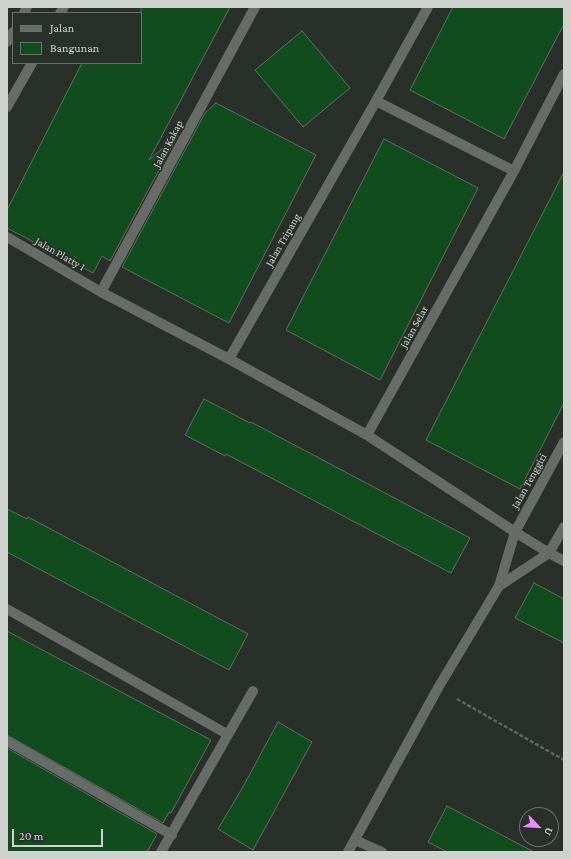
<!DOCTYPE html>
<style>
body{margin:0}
#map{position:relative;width:571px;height:859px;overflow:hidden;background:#283029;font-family:"Crimson Pro",serif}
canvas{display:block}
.frame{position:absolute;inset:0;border:8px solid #ced3ce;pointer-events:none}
.legend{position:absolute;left:12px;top:12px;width:130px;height:52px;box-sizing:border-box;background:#283029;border:1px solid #6a716b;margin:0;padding:5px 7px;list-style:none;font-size:12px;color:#ced3ce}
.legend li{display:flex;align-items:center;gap:8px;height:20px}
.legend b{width:20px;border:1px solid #6a716b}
.north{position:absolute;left:519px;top:807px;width:40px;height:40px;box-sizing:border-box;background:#283029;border:1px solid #6a716b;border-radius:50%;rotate:115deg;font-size:11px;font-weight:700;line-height:16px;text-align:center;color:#ced3ce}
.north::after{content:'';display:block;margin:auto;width:14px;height:18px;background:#f18af4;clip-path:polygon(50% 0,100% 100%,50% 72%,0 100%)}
.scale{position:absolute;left:12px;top:829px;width:91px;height:18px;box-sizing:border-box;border:2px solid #ced3ce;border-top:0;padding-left:5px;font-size:12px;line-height:14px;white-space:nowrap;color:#ced3ce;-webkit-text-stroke:3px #283029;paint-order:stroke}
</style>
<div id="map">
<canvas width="571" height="859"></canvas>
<div class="frame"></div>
<ul class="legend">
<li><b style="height:5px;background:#686c68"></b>Jalan</li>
<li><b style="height:11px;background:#114d1c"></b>Bangunan</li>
</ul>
<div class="north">U</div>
<div class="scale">20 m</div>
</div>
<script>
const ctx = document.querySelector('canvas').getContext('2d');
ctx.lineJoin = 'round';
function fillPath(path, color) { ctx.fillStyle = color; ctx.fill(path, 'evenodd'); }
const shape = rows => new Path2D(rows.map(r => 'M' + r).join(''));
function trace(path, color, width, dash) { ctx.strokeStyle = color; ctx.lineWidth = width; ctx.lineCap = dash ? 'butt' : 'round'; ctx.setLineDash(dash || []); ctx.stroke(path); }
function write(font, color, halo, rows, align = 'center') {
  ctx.font = font + ' "Crimson Pro",serif'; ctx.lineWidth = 3; ctx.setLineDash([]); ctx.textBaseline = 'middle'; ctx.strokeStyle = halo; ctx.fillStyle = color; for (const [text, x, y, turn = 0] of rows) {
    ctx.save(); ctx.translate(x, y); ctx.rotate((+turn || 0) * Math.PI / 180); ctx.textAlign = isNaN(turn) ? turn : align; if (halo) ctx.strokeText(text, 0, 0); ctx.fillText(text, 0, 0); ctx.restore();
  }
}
const building = shape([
 [141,7,230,7,149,160,178,135,110,261,102,256,93,273,7,228,7,210,82,63,141,63,141,7],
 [453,7,564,7,564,24,504,139,410,90,453,7],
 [302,31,350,88,303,127,255,70,302,31],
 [216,103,316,155,229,323,122,267,205,113,216,103],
 [384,139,478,188,380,380,286,330,384,139],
 [564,172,564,403,520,489,426,440,564,172],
 [204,399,250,423,251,422,470,538,451,573,226,454,225,456,185,435,204,399],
 [7,509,27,519,28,517,248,634,229,670,7,552,7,509],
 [534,583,564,599,564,643,515,618,534,583],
 [7,631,211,740,171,813,169,812,163,823,7,735,7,631],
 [278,722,312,742,253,850,218,829,244,785,278,722],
 [7,748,157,834,147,852,7,852,7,748],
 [447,806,477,822,534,852,447,852,428,842,447,806]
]);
fillPath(building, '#114d1c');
trace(building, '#636c63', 1);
trace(shape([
 [457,699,564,760]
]), '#5f6660', 2.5, [4, 2]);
trace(shape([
 [24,13,27,7],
 [60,13,64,7],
 [7,42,13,32],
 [564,74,514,171,367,435,515,532,549,553,564,561],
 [376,101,514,171],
 [7,107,32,63],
 [7,237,101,292,229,359,376,101,428,7],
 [101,292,255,7],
 [229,359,367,435],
 [499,586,549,553,564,527],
 [7,609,227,734],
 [7,741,172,835],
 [355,840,382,852],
 [161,852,253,691],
 [348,852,438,688,499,586,515,532,564,442]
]), '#686c68', 10);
write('11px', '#ced3ce', '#283029', [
 ["Jalan Kakap",168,144,-62],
 ["Jalan Tripang",283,240,-60],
 ["Jalan Platty I",60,254,30],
 ["Jalan Selar",414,327,-61],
 ["Jalan Tenggiri",529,481,-61]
]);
</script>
